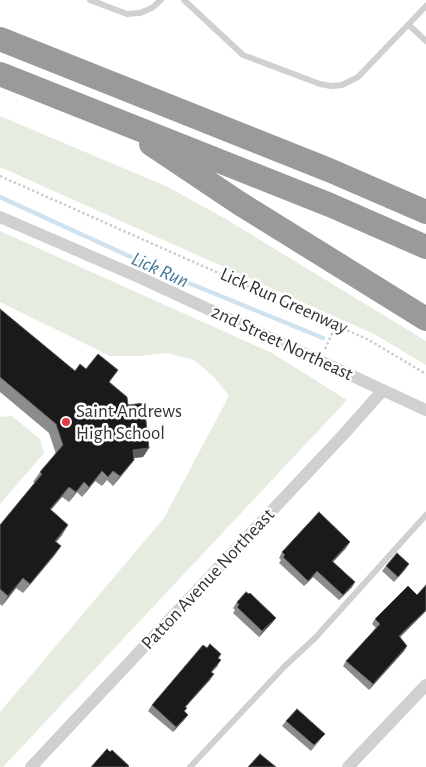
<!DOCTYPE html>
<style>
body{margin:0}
canvas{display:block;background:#fff}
</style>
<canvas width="426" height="767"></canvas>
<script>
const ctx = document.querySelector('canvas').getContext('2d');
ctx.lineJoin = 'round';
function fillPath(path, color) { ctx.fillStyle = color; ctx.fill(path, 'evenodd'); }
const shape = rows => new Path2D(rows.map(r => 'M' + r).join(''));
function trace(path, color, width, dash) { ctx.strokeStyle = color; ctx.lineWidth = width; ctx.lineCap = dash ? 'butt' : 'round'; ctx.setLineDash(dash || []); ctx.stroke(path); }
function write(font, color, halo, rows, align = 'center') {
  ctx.font = font + ' "Alegreya Sans",sans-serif'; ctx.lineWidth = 5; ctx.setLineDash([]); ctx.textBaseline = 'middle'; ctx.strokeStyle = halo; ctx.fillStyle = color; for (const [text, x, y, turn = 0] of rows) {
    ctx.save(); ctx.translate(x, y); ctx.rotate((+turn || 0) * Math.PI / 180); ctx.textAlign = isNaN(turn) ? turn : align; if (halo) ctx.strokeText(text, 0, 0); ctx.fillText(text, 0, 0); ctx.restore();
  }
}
fillPath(shape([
 [0,116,168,187,224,218,426,341,426,365,374,334,0,167],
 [0,231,272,353,347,400,3,767,0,767,0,712,164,518,229,396,214,377,194,360,167,353,140,356,110,356,0,302],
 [12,416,40,439,44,453,0,504,0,417]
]), '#e6ecdf');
trace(shape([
 [0,197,179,279,323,338]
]), '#cfe2ee', 4.5);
trace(shape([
 [0,176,369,340,426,374],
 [325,349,336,325]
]), '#cdcdcd', 2.5, [2.5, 2.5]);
trace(shape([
 [90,0,127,14,140,13,152,8,161,0],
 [184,0,243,55,320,84,331,86,342,85,358,77,426,6],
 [409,25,426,41],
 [190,767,284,667,316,637,426,515]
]), '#d0d0d0', 6);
trace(shape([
 [0,217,141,278,426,410],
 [31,767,343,435,383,390],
 [348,767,426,685]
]), '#d0d0d0', 12);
trace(shape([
 [0,39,329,170,426,212],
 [0,74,330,205,426,247],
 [151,144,239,203,426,319]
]), '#9a9a9a', 24);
fillPath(shape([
 [0,309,75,371,86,369,110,382,128,405,149,448,143,457,134,458,134,460,127,469,113,486,107,480,102,486,95,481,82,497,77,492,69,502,62,497,50,510,62,535,56,542,61,546,54,556,23,593,16,588,2,606,0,604,0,525,35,483,33,482,40,472,56,454,49,433,0,392],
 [346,548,333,562,355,582,352,587,339,600,313,577,304,586,279,563,281,560,279,558,282,552],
 [386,566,406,569,394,582,382,571],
 [249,594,276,618,272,623,259,637,233,613,235,610,233,608,237,602],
 [426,611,400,637,407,646,404,651,369,690,343,666,346,661,376,628,372,624,375,619],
 [219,658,218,666,212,672,210,680,185,707,187,708,185,711,188,715,184,720,173,732,148,711,152,705],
 [286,721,321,739,311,751,282,726]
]), '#8c8c8c');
fillPath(shape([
 [149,448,143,457,126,459,133,450],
 [134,460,127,469,113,486,120,476],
 [102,471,95,481,82,497,89,487],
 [84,482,77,492,69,502,76,492],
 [69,487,62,497,43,519,50,509],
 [68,525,62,535,48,551,55,541],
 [350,542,346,548,329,566,332,561],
 [61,546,54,556,23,593,30,584],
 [317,571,313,577,304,586,308,581],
 [23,578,16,588,2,606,8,596],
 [355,582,352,587,339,600,343,595],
 [426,610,426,611,395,642,399,636],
 [276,618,272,623,259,637,262,631],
 [407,646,404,651,369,690,373,684],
 [214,674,210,680,181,712,185,707],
 [188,715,184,720,173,732,176,727]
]), '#5f5f5f');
const building = shape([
 [0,309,75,371,80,364,86,369,98,354,118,370,109,382,127,397,128,405,144,403,149,448,133,450,134,460,120,476,113,471,108,477,102,471,89,487,84,482,76,492,69,487,50,509,68,525,55,541,61,546,30,584,23,578,8,596,0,589,0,525,42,474,40,472,63,445,56,424,0,377,0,309],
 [319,512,350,542,332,561,355,582,343,595,317,571,308,581,283,557,285,555,282,552,319,512],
 [397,553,409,564,398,577,386,566,397,553],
 [426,585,426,610,399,636,407,646,373,684,346,661,380,624,375,619,408,586,417,595,426,585],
 [246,592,249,594,250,593,276,618,262,631,237,607,239,605,237,602,246,592],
 [210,644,221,654,218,658,221,660,211,672,214,674,185,707,187,708,184,711,188,715,176,727,152,705,203,645,207,648,210,644],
 [297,709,325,734,314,745,286,721,297,709],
 [107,749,110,752,112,750,129,766,128,767,91,767,107,749],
 [260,754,276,767,248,767,260,754]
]);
fillPath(building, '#1a1a1a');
trace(building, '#5f5f5f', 1);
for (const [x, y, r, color] of [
 [66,422,5,"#e63946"]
]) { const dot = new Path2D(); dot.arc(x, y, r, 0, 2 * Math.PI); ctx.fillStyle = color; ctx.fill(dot); trace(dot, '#fff', 2); }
write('19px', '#333', '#fff', [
 ["Lick Run Greenway",284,301,24],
 ["2nd Street Northeast",282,343,25],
 ["Patton Avenue Northeast",208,579,-47]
]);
write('19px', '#333', '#fff', [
 ["Saint Andrews",76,411],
 ["High School",76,433]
], 'left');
write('italic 20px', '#3f7597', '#fff', [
 ["Lick Run",160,270,24]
]);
</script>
